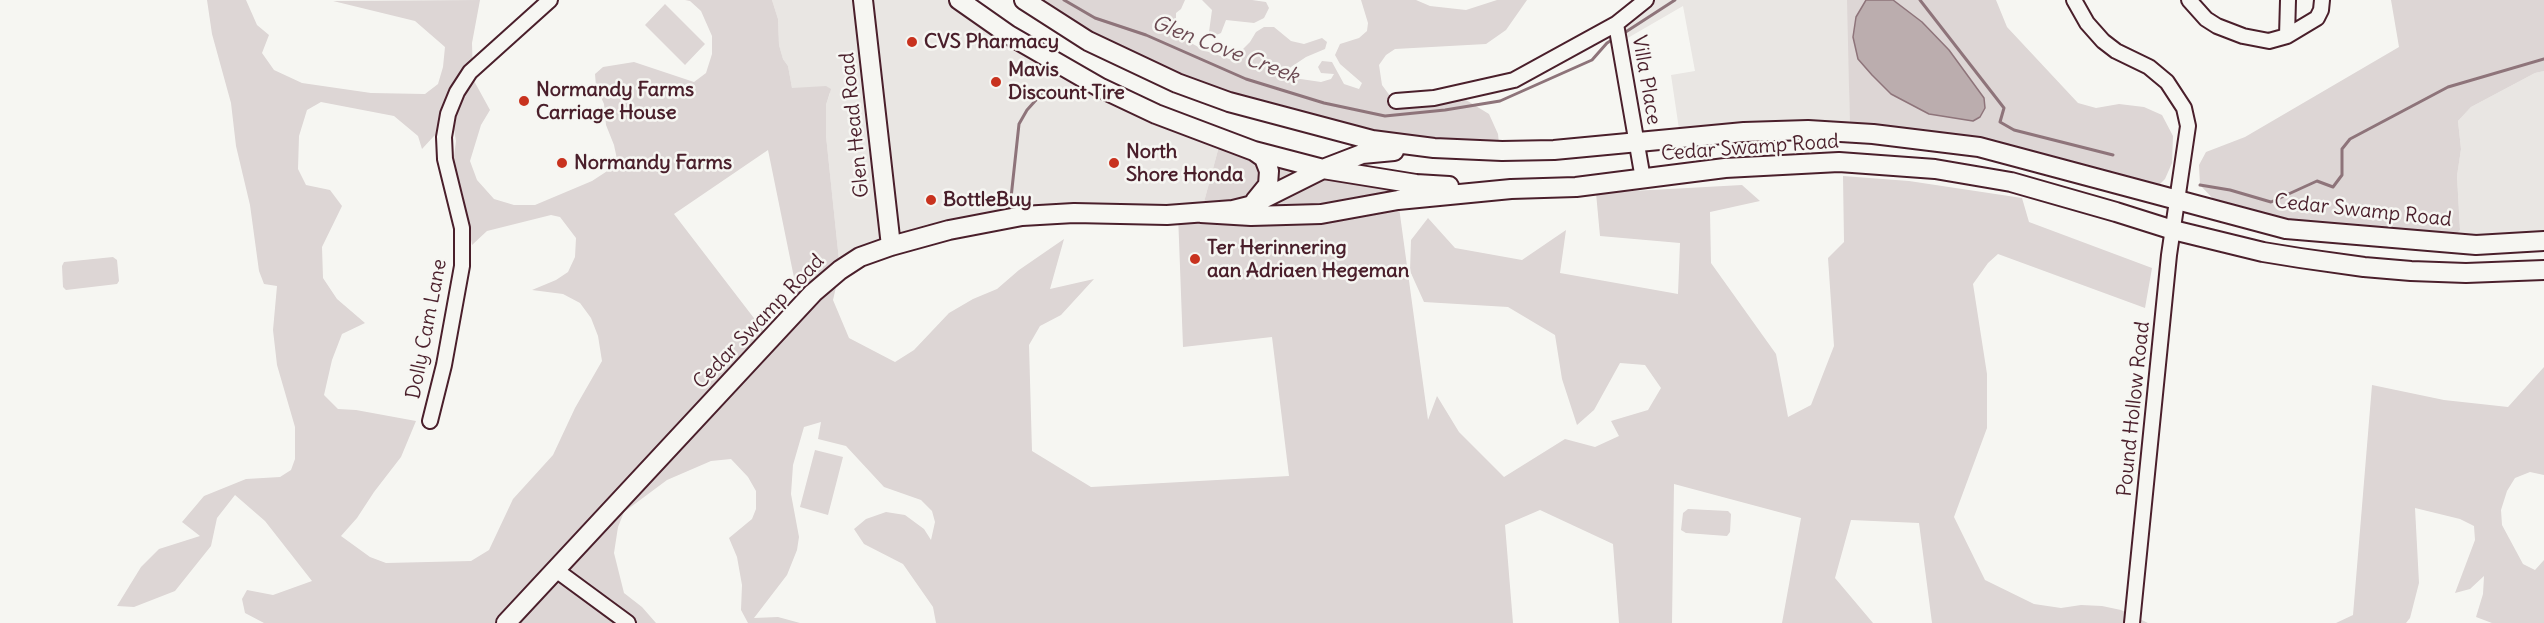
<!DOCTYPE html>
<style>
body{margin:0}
canvas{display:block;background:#f6f6f2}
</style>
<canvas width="2544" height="623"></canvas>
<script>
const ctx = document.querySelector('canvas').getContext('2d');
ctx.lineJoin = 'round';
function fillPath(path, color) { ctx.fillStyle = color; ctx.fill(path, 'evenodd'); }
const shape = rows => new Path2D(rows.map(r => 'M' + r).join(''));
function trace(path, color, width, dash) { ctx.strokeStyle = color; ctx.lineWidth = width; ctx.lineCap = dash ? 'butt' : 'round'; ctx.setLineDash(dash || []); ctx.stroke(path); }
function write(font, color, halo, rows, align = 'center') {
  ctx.font = font + ' Delius,sans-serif'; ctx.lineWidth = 5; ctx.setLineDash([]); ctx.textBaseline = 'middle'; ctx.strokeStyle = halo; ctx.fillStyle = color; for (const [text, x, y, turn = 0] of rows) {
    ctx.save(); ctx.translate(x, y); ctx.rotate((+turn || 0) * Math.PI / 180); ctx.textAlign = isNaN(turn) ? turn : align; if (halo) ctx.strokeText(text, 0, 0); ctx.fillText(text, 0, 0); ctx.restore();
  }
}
fillPath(shape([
 [772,0,959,0,1009,35,1221,139,1201,213,1022,216,840,270,826,136,826,105,830,93,792,88,788,66,783,59,779,45,778,19],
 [1647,0,1848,0,1850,130,1680,136,1671,75,1695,71,1683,6,1626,39,1623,26],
 [2544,71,2544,243,2454,237,2460,230,2457,176,2461,149,2458,121,2471,107,2535,73]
]), '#e9e6e3');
fillPath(shape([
 [207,0,246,0,257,25,269,35,262,53,274,70,302,83,371,93,425,94,438,84,443,67,445,47,415,21,333,1,480,0,472,43,473,79,490,110,481,125,470,161,477,180,494,199,514,205,535,205,592,181,618,164,614,145,606,125,604,104,596,86,595,74,603,67,634,62,694,82,706,73,712,54,712,36,701,11,690,1,685,0,772,0,778,19,779,45,783,59,788,66,792,88,826,86,831,89,826,105,826,136,840,270,833,300,849,338,895,362,914,350,949,313,973,299,997,289,1019,270,1064,239,1050,289,1094,279,1061,315,1040,326,1029,345,1032,451,1091,487,1289,476,1272,337,1183,347,1178,214,1201,213,1221,139,1417,185,1398,200,1428,420,1437,396,1459,432,1504,477,1565,439,1595,447,1619,436,1611,421,1648,410,1661,388,1645,365,1620,363,1594,410,1577,425,1562,379,1555,335,1508,307,1424,302,1410,271,1411,240,1428,218,1455,248,1522,260,1566,230,1560,273,1678,294,1680,243,1600,236,1596,193,1742,185,1760,201,1710,212,1711,263,1776,354,1788,417,1811,405,1834,346,1828,258,1844,242,1843,176,1909,181,2022,198,2029,222,2152,268,2145,308,1998,254,1988,263,1973,284,1987,374,1987,428,1954,517,1985,580,2034,604,2061,608,2081,605,2102,606,2121,610,2148,623,1932,623,1919,523,1851,520,1835,578,1873,623,1782,623,1801,518,1674,484,1672,623,1619,623,1613,544,1540,510,1505,525,1513,623,936,623,933,607,903,564,864,544,854,529,866,519,886,512,905,515,924,529,931,540,935,522,932,511,921,500,884,487,846,446,818,439,821,422,804,427,793,465,791,494,799,537,797,550,787,575,754,618,778,617,800,623,748,623,741,610,742,585,737,557,729,538,752,519,756,509,756,491,748,477,731,459,711,461,667,480,624,512,618,527,614,553,624,593,642,607,656,623,264,623,245,613,242,599,247,590,273,595,312,581,265,521,235,495,217,518,211,546,175,591,134,607,117,606,141,567,159,549,200,536,182,522,204,496,246,479,280,477,291,470,295,459,295,427,277,365,273,330,277,286,264,284,259,271,250,205,236,146,231,103,212,34],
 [321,102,394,116,418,136,422,149,434,136,453,124,456,141,453,164,463,194,472,245,487,231,551,215,560,217,576,238,575,257,568,272,556,280,532,290,563,294,580,303,591,318,598,336,602,361,575,408,553,455,513,499,489,550,471,561,386,563,370,557,341,536,357,518,374,492,401,457,416,421,356,410,338,409,324,395,332,360,342,334,365,323,337,299,323,278,322,247,342,206,330,190,306,185,298,169,299,136,307,110],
 [768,150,800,307,770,339,674,214],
 [1024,0,1185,0,1181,9,1176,13,1176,26,1189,42,1206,51,1232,60,1250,42,1256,32,1264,27,1274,27,1291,41,1304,44,1322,38,1327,42,1325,49,1306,57,1291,67,1286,73,1287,77,1321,82,1331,79,1334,74,1321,73,1318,67,1322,61,1332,62,1344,84,1359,89,1362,83,1340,64,1335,55,1340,44,1359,38,1367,31,1368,23,1361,0,1416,0,1430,6,1466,10,1497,0,1527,0,1506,30,1486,44,1395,49,1386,55,1379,65,1382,85,1393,100,1414,106,1466,100,1489,114,1498,134,1500,153,1451,150,1235,106],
 [1202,0,1252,0,1266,2,1269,8,1264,18,1254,23,1226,20,1221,33,1212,37,1209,32,1212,10],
 [1847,0,1866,0,1856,17,1980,117,1985,108,1984,98,1949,50,1922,22,1893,0,1996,0,2007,27,2078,103,2096,108,2119,104,2144,107,2162,115,2173,136,2172,163,2165,179,2157,187,1979,147,1850,130],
 [2391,0,2544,0,2544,71,2535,73,2471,107,2458,121,2461,149,2457,176,2460,230,2454,237,2286,225,2219,205,2200,185,2199,165,2206,152,2245,137,2399,47],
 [665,4,705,44,685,65,645,25],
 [113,257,117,260,119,281,117,284,66,290,63,287,62,266,64,262],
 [2544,367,2544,475,2530,472,2515,478,2507,491,2501,510,2502,525,2523,564,2535,570,2544,560,2544,623,2492,623,2476,617,2483,594,2484,576,2470,589,2455,593,2475,540,2474,526,2460,519,2415,508,2419,583,2410,618,2406,623,2336,623,2353,615,2372,385,2444,400,2508,407],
 [815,450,843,457,828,515,800,507],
 [1688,509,1728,511,1731,514,1730,532,1727,536,1686,533,1681,530,1683,513]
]), '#ddd6d5');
const water = shape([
 [1866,0,1893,0,1922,22,1949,50,1984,98,1985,108,1980,117,1973,121,1929,114,1891,94,1872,75,1858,59,1853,37,1856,17,1866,0]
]);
fillPath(water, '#bbadae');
trace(water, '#8e747a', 1.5);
trace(shape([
 [1064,0,1095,18,1146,35,1246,79,1324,103,1385,116,1445,110,1500,101,1592,60,1607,43,1615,38],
 [1920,0,2004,108,2000,122,2014,130,2113,155],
 [1621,35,1675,0],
 [2200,185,2230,190,2271,202,2317,181,2333,187,2342,175,2342,149,2350,139,2448,87,2544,59],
 [1010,207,1019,124,1027,110,1045,90]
]), '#8e747a', 3);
const minor = shape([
 [2074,0,2087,23,2103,41,2116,51,2149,67,2167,82,2184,108,2188,126,2169,255,2132,623],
 [2189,0,2206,19,2217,26,2243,36,2269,41,2287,36,2317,18,2321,10,2322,0],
 [1616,24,1643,179],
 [2287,36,2288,0],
 [1396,101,1434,98,1514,80,1616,24,1646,0],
 [430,421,444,365,462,266,462,228,445,159,444,137,448,114,457,92,470,72,550,0],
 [556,570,628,623]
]);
const major = shape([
 [863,0,891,246],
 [959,0,1009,35,1101,88,1156,114,1254,151,1323,169,1416,184,1449,186],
 [1024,0,1088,41,1177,83,1229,102,1372,140,1434,148,1502,151,1554,150,1744,132,1808,130,1873,134,1979,147,2286,229,2476,245,2544,241],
 [1254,151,1264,158,1269,171,1268,185,1255,201],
 [1201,213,1251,216,1321,214,1398,200,1511,189,1576,187,1725,168,1839,162,1935,169,2011,182,2116,212,2173,230,2263,252,2300,258,2364,267,2411,271,2466,273,2544,270],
 [506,623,813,293,840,270,860,257,891,246,949,230,1022,216,1074,213,1167,215,1233,210,1249,206,1323,169,1362,154,1394,151]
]);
trace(minor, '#4a1f2b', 18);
trace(major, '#4a1f2b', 22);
trace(minor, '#f6f6f2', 14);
trace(major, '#f6f6f2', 18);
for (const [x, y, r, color] of [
 [912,42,6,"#c8321e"],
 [996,82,6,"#c8321e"],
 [524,101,6,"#c8321e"],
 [562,163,6,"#c8321e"],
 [1114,163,6,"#c8321e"],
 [931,200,6,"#c8321e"],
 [1195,259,6,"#c8321e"]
]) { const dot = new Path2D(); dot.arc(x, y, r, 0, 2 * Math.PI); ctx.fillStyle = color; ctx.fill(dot); trace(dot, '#f6f6f2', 2); }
write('bold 20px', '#4a1f2b', '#f6f6f2', [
 ["CVS Pharmacy",924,42],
 ["Mavis",1008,70],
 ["Discount Tire",1008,93],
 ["Normandy Farms",536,90],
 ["Carriage House",536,113],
 ["North",1126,152],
 ["Shore Honda",1126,175],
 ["Normandy Farms",574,163],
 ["BottleBuy",943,200],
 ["Ter Herinnering",1207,248],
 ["aan Adriaen Hegeman",1207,271]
], 'left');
write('20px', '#4a1f2b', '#f6f6f2', [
 ["Villa Place",1646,80,80],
 ["Glen Head Road",855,125,-96],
 ["Cedar Swamp Road",1750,148,-4],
 ["Cedar Swamp Road",2363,211,6],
 ["Cedar Swamp Road",759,322,-46],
 ["Dolly Cam Lane",427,329,-79],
 ["Pound Hollow Road",2134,409,-84]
]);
write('italic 21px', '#6c4a52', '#f6f6f2', [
 ["Glen Cove Creek",1225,50,21]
]);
</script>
